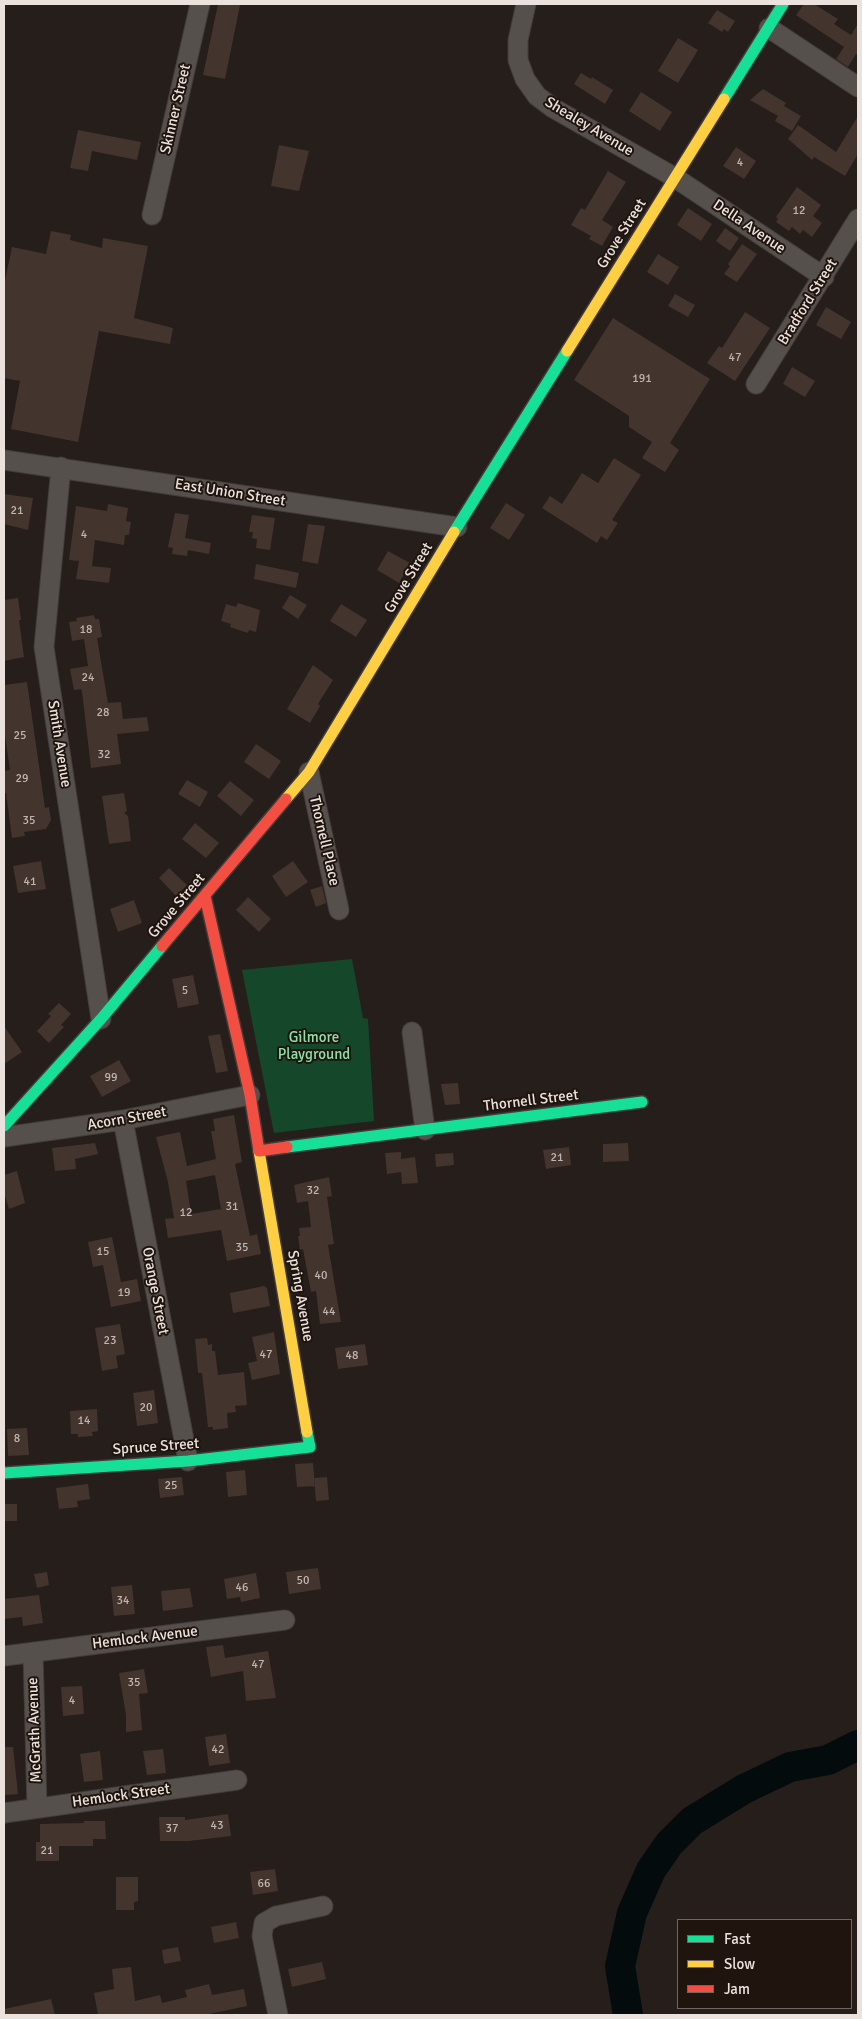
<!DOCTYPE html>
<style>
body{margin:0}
#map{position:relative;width:862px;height:2019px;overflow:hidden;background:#261e1b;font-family:Signika,sans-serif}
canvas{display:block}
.frame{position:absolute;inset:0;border:5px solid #ebe2de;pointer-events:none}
.legend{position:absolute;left:677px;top:1919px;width:175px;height:90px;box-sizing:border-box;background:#20140e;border:1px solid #716661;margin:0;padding:6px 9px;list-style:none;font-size:15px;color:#ebe2de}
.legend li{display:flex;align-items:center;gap:10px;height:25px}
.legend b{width:25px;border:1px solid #716661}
</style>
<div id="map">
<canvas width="862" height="2019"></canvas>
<div class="frame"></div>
<ul class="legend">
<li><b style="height:6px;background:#16e098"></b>Fast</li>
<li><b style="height:6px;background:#ffcf43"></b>Slow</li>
<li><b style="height:6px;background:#f24e42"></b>Jam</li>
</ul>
</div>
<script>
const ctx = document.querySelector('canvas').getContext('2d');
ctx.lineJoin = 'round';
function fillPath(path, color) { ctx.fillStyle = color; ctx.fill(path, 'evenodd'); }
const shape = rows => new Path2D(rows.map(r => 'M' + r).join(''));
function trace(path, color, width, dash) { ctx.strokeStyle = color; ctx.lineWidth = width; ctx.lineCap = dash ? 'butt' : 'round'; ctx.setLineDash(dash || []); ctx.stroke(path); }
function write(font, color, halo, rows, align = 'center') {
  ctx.font = font + ' Signika,sans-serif'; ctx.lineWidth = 4; ctx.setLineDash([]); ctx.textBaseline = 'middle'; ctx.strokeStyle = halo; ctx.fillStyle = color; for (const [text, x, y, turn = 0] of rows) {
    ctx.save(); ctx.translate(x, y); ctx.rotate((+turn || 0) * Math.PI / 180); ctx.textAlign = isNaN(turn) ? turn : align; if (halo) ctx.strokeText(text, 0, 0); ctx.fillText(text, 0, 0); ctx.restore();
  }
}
fillPath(shape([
 [352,959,363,1018,368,1019,374,1121,274,1133,242,970]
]), '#15482b');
trace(shape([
 [628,2015,620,1966,632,1913,651,1870,669,1844,692,1821,744,1789,790,1767,828,1760,858,1745]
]), '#040b0c', 30);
fillPath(shape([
 [218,4,240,5,225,79,203,75],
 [804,4,814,4,838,19,834,24,851,35,858,24,858,56,856,54,848,67,836,59,844,47,796,15],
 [717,10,735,21,728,32,724,29,722,32,708,23],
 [678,38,698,50,678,83,658,71],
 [581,73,591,79,592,77,613,90,605,104,574,84],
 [763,89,786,103,784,106,801,116,792,131,775,121,778,116,750,100],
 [641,92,672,112,660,131,629,111],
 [858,116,858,154,845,176,814,157,812,160,788,139,798,125,836,152],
 [78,130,141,142,137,160,92,151,88,171,70,168],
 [279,145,309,151,299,191,271,186],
 [736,147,756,161,744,179,723,166],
 [608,171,626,182,602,220,613,227,602,246,589,239,591,236,571,225,581,208,585,210],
 [797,187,821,205,813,216,822,223,812,237,803,230,800,234,792,227,789,231,776,222,778,219,776,217],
 [688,208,712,224,701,241,677,225],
 [725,228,739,238,730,251,716,241],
 [51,231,71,235,70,240,102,248,103,238,148,246,134,318,173,328,170,344,99,331,78,442,11,429,20,381,4,378,4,285,12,247,46,254],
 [742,244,757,254,737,282,724,274,730,266,728,264],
 [658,254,679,267,668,285,647,272],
 [675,294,695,305,688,317,668,306],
 [826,307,851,322,841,339,816,325],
 [745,312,770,328,735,381,707,363,719,346,722,348],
 [613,318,710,379,670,443,679,450,665,472,642,458,652,442,629,427,629,416,574,380],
 [792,367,815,381,805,397,783,384],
 [614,458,641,475,612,520,618,523,607,540,601,536,597,543,542,508,550,496,562,504,582,473,598,483],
 [4,494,33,498,28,530,4,524],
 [506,503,525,515,509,540,490,528],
 [108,504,128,508,126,521,131,522,129,535,125,535,124,545,95,540,92,566,111,568,109,583,76,579,79,561,69,560,76,506,107,511],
 [175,513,189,515,185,538,211,543,209,554,188,550,187,556,172,554,173,548,168,547],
 [252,515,275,518,270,550,256,548,257,539,252,538,253,532,249,532],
 [308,524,325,526,318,564,302,561],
 [388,551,410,563,399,583,377,570],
 [256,564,299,573,296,588,254,579],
 [290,595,307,605,298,619,282,608],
 [18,598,21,620,19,620,24,657,4,661,4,600],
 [238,603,260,610,256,632,249,630,248,633,230,627,231,624,221,621,226,604,236,607],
 [341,604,367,620,356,637,330,621],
 [94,615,95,619,99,619,102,637,97,638,108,703,121,702,123,719,147,717,149,731,117,734,121,764,91,768,82,692,81,689,74,690,70,669,88,666,84,639,72,641,69,622,77,621,76,618],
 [313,665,333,680,318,704,320,706,310,723,287,709],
 [27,682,45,808,49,807,51,820,46,829,24,832,25,836,12,838,6,793,4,793,4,771,10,770,4,729,4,685],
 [256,744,281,761,269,779,244,762],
 [187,780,208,792,200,807,178,794],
 [230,781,254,800,241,816,217,796],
 [124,793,127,811,124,813,128,816,131,841,109,844,102,796],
 [195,823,219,843,206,858,182,839],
 [41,861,46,889,18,893,13,866],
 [293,861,308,882,286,897,272,876],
 [169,868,187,885,176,896,159,878],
 [322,886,326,903,316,907,310,890],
 [248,897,271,919,259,932,236,910],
 [134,900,142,923,118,932,110,909],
 [193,975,199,1004,178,1008,172,979],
 [59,1003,71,1014,61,1025,64,1027,49,1043,37,1031,51,1016,48,1014],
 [4,1026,22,1052,4,1064],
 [220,1034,228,1071,216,1073,208,1036],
 [119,1060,131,1081,102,1097,90,1076],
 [458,1083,460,1104,445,1105,441,1084],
 [234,1115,242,1162,235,1164,250,1236,257,1234,261,1254,227,1261,221,1230,168,1238,165,1219,174,1218,168,1182,156,1137,180,1132,187,1166,216,1159,211,1131,215,1131,213,1119],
 [215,1175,221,1209,191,1214,186,1181],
 [95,1143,98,1154,75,1159,76,1169,55,1171,52,1148],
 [628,1143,629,1161,603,1162,603,1144],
 [569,1147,571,1165,546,1169,543,1150],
 [401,1152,401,1159,415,1157,418,1183,402,1184,401,1172,387,1174,385,1153],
 [453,1153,454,1165,436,1167,435,1154],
 [17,1171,25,1203,9,1209,4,1193,4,1175],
 [329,1177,332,1196,327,1197,334,1244,328,1245,341,1322,320,1324,316,1291,311,1292,303,1249,300,1250,298,1236,300,1236,299,1228,311,1227,308,1201,297,1203,294,1185],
 [112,1237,121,1282,137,1279,141,1301,111,1307,103,1265,93,1267,88,1242],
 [264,1286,267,1288,270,1306,233,1313,230,1293],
 [120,1324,125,1354,116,1356,118,1368,102,1371,95,1328],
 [274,1332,280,1374,252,1380,248,1363,257,1361,252,1337],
 [207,1338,208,1345,212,1344,212,1351,215,1351,218,1375,244,1372,247,1405,235,1406,236,1412,227,1413,228,1428,213,1430,213,1427,208,1427,202,1373,198,1373,195,1339],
 [365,1344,368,1365,338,1369,335,1348],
 [154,1390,158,1423,137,1426,133,1393],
 [97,1409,98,1431,92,1432,93,1436,78,1437,78,1434,71,1434,70,1411],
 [27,1428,29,1455,8,1456,7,1429],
 [313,1463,315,1486,297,1487,295,1464],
 [245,1470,247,1495,228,1497,226,1472],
 [182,1477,184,1495,160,1498,158,1479],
 [327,1477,329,1500,316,1501,314,1478],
 [88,1484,90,1499,77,1501,78,1507,59,1509,56,1488],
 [4,1504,17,1504,17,1521,4,1521],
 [318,1568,321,1589,289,1594,286,1572],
 [47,1572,49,1585,37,1588,34,1574],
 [256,1573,260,1598,241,1602,240,1597,227,1599,224,1579],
 [132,1585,135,1614,114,1616,111,1587],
 [190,1588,193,1607,163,1611,161,1591],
 [39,1595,43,1623,23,1626,22,1617,4,1619,4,1599],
 [223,1645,225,1658,268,1651,276,1698,246,1701,243,1671,211,1677,206,1647],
 [144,1669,148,1693,139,1694,142,1730,126,1732,126,1715,119,1673],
 [82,1686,84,1714,63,1716,61,1687],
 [226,1734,230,1763,209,1766,205,1737],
 [4,1747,13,1747,18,1794,5,1795,4,1793],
 [163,1749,166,1773,147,1775,143,1751],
 [100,1751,103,1780,84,1782,80,1754],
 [228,1814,231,1836,189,1841,160,1841,159,1817,185,1817,185,1820],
 [84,1821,105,1821,106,1839,93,1839,93,1846,59,1846,59,1861,36,1861,36,1842,40,1842,40,1824,84,1823],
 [275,1869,278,1891,253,1895,250,1872],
 [116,1877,138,1877,138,1901,134,1902,134,1910,116,1910],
 [236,1922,239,1938,214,1943,211,1927],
 [178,1947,181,1961,164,1964,162,1950],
 [322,1962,326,1979,292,1987,288,1969],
 [131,1967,135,2001,160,1995,162,2003,187,1997,185,1990,209,1984,212,1995,244,1989,247,2006,204,2015,98,2015,94,1993,114,1989,112,1969],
 [51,1999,55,2015,4,2015,4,2009]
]), '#43342d');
const street = shape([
 [526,4,518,40,518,60,525,79,537,96,553,108,674,177,824,277],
 [769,28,858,87],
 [152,215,200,4],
 [756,384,858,219],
 [4,460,457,527],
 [61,467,44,647,101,1019],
 [309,772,339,910],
 [412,1032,425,1130],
 [123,1120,188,1461],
 [4,1137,123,1120,250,1095],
 [33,1652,37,1808],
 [4,1656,285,1620],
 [4,1813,237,1780],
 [278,2015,262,1936,264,1923,276,1916,323,1906]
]);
const fast = shape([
 [724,99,783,4],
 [454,532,567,351],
 [4,1126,101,1019,162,946],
 [287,1147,642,1102],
 [4,1473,188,1461,310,1447,307,1432]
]);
const slow = shape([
 [567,351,724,99],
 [286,799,309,772,454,532],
 [259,1151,307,1432]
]);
const jam = shape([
 [205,896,250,1095,259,1151,287,1147],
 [162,946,286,799]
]);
trace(street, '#423c3a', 21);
trace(fast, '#423c3a', 14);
trace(slow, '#423c3a', 14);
trace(jam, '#423c3a', 14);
trace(street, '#56504d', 19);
trace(fast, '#16e098', 11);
trace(slow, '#ffcf43', 11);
trace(jam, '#f24e42', 11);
write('12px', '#c1b6b2', null, [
 ["4",740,163],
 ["12",799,211],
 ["47",735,358],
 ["191",642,379],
 ["21",17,511],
 ["4",84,535],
 ["18",86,630],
 ["24",88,678],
 ["28",103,713],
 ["25",20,736],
 ["32",104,755],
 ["29",22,779],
 ["35",29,821],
 ["41",30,882],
 ["5",185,991],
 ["99",111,1078],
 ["21",557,1158],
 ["32",313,1191],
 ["31",232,1207],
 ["12",186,1213],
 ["35",242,1248],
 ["15",103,1252],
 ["40",321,1276],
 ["19",124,1293],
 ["44",329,1312],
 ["23",110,1341],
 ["47",266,1355],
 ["48",352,1356],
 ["20",146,1408],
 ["14",84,1421],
 ["8",17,1439],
 ["25",171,1486],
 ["50",303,1581],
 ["46",242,1588],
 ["34",123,1601],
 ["47",258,1665],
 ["35",134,1683],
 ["4",72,1701],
 ["42",218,1750],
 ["43",217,1826],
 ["37",172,1829],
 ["21",47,1851],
 ["66",264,1884]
]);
write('15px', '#ebe2de', '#20140e', [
 ["Skinner Street",176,109,-77],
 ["Shealey Avenue",589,127,31],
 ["Della Avenue",749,227,34],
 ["Grove Street",622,234,-58],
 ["Bradford Street",808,302,-58],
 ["East Union Street",230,493,9],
 ["Grove Street",409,578,-59],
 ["Smith Avenue",59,744,81],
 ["Thornell Place",324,841,77],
 ["Grove Street",177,906,-50],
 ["Thornell Street",531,1101,-7],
 ["Acorn Street",127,1119,-10],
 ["Orange Street",155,1291,79],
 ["Spring Avenue",300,1296,80],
 ["Spruce Street",156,1447,-4],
 ["Hemlock Avenue",145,1638,-7],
 ["McGrath Avenue",35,1730,-92],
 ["Hemlock Street",121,1796,-8]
]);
write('15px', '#8ae2a9', '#20140e', [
 ["Gilmore",314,1038],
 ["Playground",314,1055]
]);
</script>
